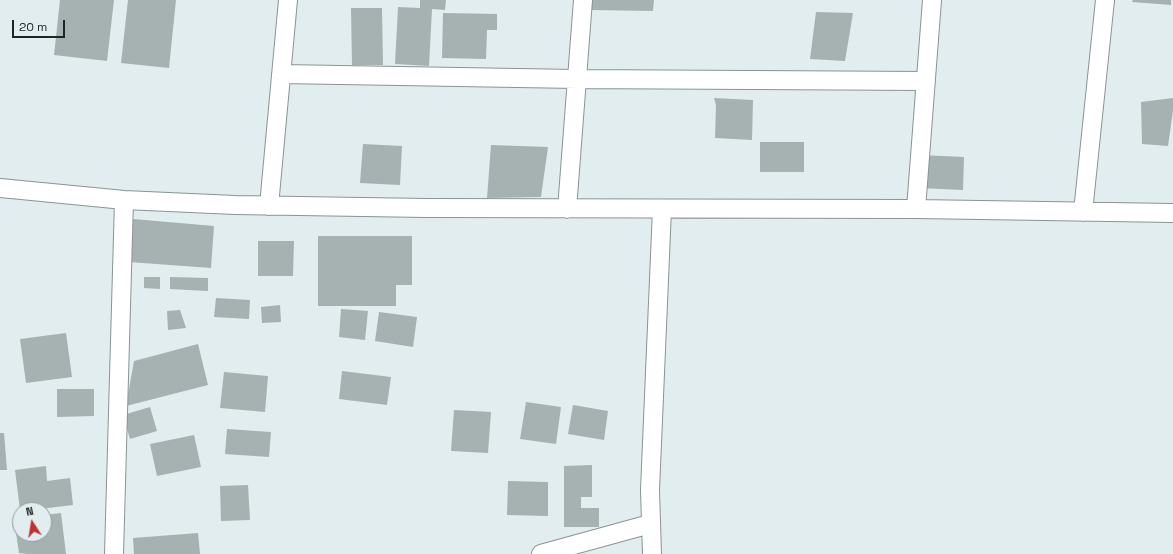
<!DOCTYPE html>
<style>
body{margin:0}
#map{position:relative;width:1173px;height:554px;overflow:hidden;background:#e1edef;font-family:"Space Grotesk",sans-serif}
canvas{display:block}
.north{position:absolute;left:12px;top:502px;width:40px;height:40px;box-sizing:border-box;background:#e1edef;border:1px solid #949d9e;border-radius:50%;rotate:348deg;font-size:11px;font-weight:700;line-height:16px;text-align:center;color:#202425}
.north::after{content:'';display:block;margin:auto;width:14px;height:18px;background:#c03133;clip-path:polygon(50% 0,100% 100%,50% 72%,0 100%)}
.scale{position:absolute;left:12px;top:20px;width:53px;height:18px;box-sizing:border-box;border:2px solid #202425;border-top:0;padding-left:5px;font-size:12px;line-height:14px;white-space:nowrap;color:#202425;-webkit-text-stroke:3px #e1edef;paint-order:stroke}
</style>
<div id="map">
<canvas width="1173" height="554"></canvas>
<div class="north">N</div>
<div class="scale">20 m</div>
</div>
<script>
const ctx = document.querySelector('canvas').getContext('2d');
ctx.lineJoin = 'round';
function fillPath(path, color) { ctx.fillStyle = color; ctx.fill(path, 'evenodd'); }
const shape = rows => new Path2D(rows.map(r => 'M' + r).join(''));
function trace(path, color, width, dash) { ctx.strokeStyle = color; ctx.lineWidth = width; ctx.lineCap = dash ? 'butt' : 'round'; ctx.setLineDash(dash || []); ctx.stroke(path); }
fillPath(shape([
 [60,0,114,0,107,61,54,55],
 [128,0,176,0,169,68,121,63],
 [420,0,446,0,445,10,432,9,429,66,395,64,398,7,420,8],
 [591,0,654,0,653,11,590,10],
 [1133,0,1171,0,1171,5,1132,2],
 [351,8,382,8,383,65,352,65],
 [816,12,853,13,845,61,810,59],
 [443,13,497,14,497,30,487,30,486,59,442,58],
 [714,98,753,100,752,140,715,138,716,105],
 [1173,98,1173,110,1168,146,1142,144,1141,102],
 [760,142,804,142,804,172,760,172],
 [363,144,402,146,400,185,360,183],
 [491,145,548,147,541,197,487,198],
 [920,155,964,157,963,190,919,188],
 [133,219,214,226,211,268,129,262],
 [318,236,412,236,412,285,396,285,396,306,318,306],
 [258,241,294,241,293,276,258,276],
 [144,277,160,277,160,289,144,288],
 [170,277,208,278,208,291,170,289],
 [216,298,250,300,249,319,214,317],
 [280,305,281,322,262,323,261,307],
 [341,309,368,311,365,340,339,337],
 [180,310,186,328,168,330,167,311],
 [379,312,417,317,413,347,375,341],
 [66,333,72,377,26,383,20,339],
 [198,344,208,385,126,406,134,361],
 [342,371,391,377,387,405,339,399],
 [224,372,268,376,265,412,220,408],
 [57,389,94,389,94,416,57,417],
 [526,402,561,407,556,444,520,439],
 [573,405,608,411,604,440,568,434],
 [150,407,157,431,130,439,123,415],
 [454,410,491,412,488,453,451,451],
 [227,429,271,432,269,457,225,454],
 [0,433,4,433,7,470,0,470],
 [194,435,201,467,157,476,150,444],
 [592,465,592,497,581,497,581,508,599,508,599,527,564,527,564,466],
 [46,466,47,481,70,478,73,505,31,510,20,510,15,470],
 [508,481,548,482,548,516,507,515],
 [248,485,250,520,221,521,220,486],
 [61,513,66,554,28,554,19,553,14,519,20,518,20,534,44,534,44,515],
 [198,533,200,554,134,554,133,538]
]), '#a6b1b2');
const minor = shape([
 [281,74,577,79,926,81],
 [0,188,124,200,235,205,427,208,916,209,1173,213],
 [269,206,288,0],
 [567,209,583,0],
 [916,209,932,0],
 [1083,212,1105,0],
 [114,554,124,200],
 [541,554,650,524],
 [652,554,650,490,662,209]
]);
trace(minor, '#899496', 20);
trace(minor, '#fff', 18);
</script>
